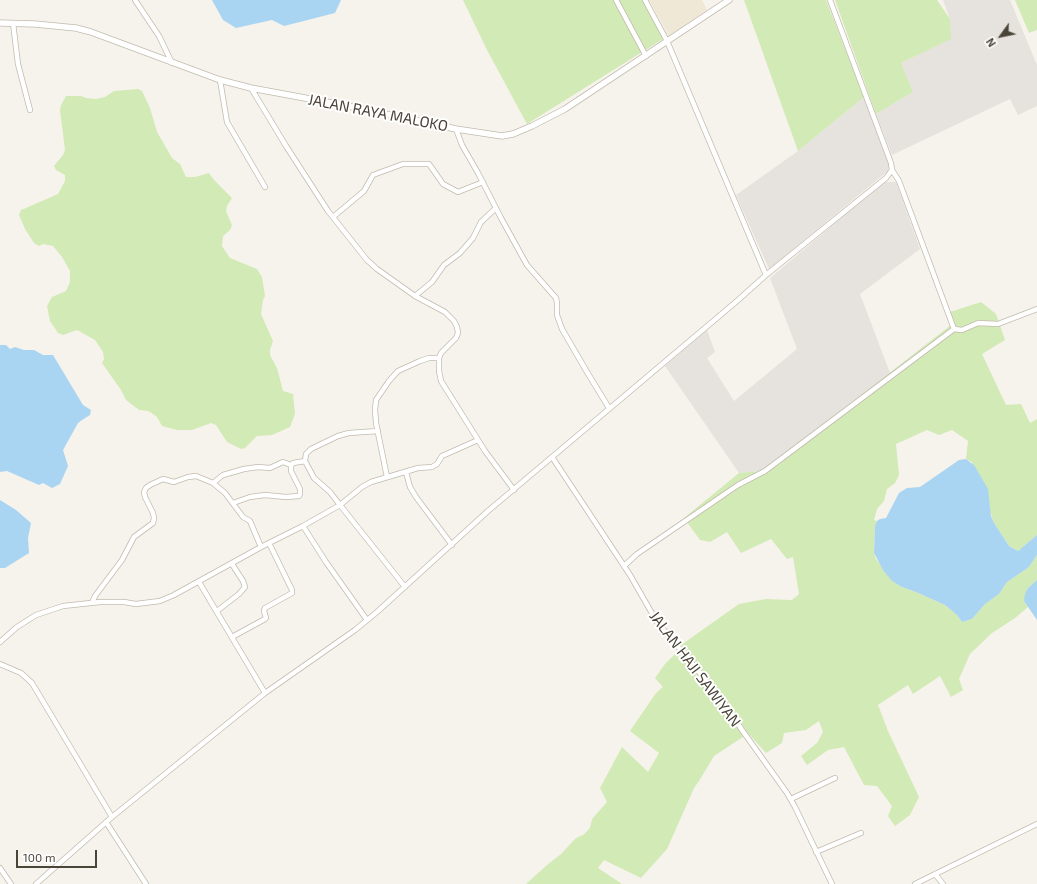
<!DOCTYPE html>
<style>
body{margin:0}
#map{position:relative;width:1037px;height:884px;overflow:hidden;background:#f6f3ec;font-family:"Exo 2",sans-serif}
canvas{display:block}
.north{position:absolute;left:981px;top:16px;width:40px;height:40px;-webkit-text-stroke:3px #fff;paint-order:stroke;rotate:237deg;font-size:11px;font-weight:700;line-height:16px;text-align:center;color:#4b4439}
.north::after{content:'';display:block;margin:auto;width:14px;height:18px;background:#4b4439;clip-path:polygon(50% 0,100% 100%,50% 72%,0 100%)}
.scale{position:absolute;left:16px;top:850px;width:81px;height:18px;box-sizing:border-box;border:2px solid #4b4439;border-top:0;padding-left:5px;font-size:12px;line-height:14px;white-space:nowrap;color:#4b4439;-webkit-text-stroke:3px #fff;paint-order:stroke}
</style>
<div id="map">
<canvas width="1037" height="884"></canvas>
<div class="north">N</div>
<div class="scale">100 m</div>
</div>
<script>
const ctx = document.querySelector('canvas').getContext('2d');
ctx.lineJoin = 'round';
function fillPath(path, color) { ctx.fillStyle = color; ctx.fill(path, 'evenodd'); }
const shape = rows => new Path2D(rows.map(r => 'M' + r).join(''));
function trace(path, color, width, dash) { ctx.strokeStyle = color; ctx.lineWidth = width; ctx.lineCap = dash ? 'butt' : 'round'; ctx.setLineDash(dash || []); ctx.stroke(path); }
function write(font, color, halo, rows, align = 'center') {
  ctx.font = font + ' "Exo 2",sans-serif'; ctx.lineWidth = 4; ctx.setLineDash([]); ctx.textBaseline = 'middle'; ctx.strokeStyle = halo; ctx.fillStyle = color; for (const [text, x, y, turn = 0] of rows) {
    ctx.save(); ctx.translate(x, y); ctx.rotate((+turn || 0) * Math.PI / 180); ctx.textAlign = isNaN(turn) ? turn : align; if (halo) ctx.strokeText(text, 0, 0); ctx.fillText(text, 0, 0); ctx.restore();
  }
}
fillPath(shape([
 [943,0,1010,0,1037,65,1037,106,1018,115,1010,99,892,155,876,114,913,92,901,63,950,39,950,19],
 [864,97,889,165,888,171,769,269,736,195,798,151],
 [884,182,896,182,920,249,860,294,890,373,761,471,739,473,665,366,707,330,715,352,707,358,734,401,797,349,770,278]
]), '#e6e2dd');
fillPath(shape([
 [649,0,702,0,707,10,669,36]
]), '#efe8d6');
fillPath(shape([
 [463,0,642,0,663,39,527,124,487,50],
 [744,0,826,0,864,97,798,151],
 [835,0,937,0,950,19,951,39,901,63,913,92,876,114],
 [1015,0,1037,0,1037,30,1029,33],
 [138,89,142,91,150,108,157,132,172,158,180,164,186,177,195,177,209,173,214,180,232,198,227,206,226,211,232,225,230,230,223,236,222,246,230,258,257,269,262,277,265,296,263,300,261,314,273,341,270,350,270,355,277,368,283,391,293,394,295,414,290,427,272,435,257,436,245,448,241,449,227,442,216,425,211,423,192,430,177,430,162,426,157,417,153,414,148,411,139,410,126,400,121,390,102,363,104,359,103,352,95,340,77,330,63,335,58,333,50,321,47,306,52,297,66,291,70,282,70,271,62,257,53,246,43,244,39,246,34,243,25,229,19,215,21,210,26,208,58,194,65,181,65,175,56,170,54,166,63,155,65,150,60,110,61,105,66,96,81,96,86,98,96,99,105,97,114,91],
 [981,302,996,314,1005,340,982,354,1006,405,1021,404,1030,423,1037,419,1037,535,1018,551,1009,546,994,523,989,508,990,505,972,462,966,459,968,441,952,430,939,435,927,430,896,444,899,475,895,483,887,489,884,501,877,509,874,520,877,521,875,526,874,553,876,559,892,581,902,587,916,592,945,605,957,615,962,622,972,619,985,604,999,594,1007,582,1029,567,1037,555,1037,580,1028,588,1024,601,1028,607,1015,618,992,633,970,654,959,679,963,690,951,697,940,676,913,694,908,685,878,705,888,731,919,797,910,815,895,826,888,816,892,806,877,786,864,785,844,747,828,750,807,765,801,756,817,743,823,732,819,721,806,730,784,733,782,743,766,753,747,732,727,700,681,645,739,604,766,599,792,600,799,594,793,557,787,559,771,539,741,553,727,532,710,542,700,540,684,518,739,473,761,471,824,424,951,325,947,313],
 [679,650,725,704,743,737,714,756,699,781,694,788,667,849,641,878,604,860,598,868,622,884,526,884,547,865,561,854,576,838,583,835,590,828,592,819,607,802,600,788,622,747,648,772,659,753,630,731,656,693,663,687,655,678,665,664]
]), '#d2eab5');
fillPath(shape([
 [212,0,341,0,335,13,284,26,272,20,236,28,223,20],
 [0,345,6,345,10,349,15,347,24,350,34,350,43,355,53,355,83,405,91,410,90,415,82,420,78,423,63,450,68,466,60,484,52,488,43,483,39,485,7,471,0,472],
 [966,459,974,465,988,489,991,516,994,523,1009,546,1018,551,1037,535,1037,555,1029,567,1007,582,999,594,985,604,972,619,962,622,957,615,945,605,916,592,902,587,892,581,883,570,874,553,875,526,877,521,880,519,886,518,899,493,907,488,920,487,959,460],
 [0,500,16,510,31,523,28,538,29,553,5,568,0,568],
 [1037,580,1037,620,1024,601,1025,594,1028,588]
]), '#a9d4f2');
const minor = shape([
 [135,0,159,36,172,63],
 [616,0,646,56],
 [645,0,667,41,766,275],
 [830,0,891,163,892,170,899,181,954,329],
 [13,23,18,64,30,110],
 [220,80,227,122,265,187],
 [251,88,286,146,328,211,367,260,377,269,415,296,445,312,454,321,457,327,458,333,456,338,441,353,439,358,439,371,441,381,485,451,514,490],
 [456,129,462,145,478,173,501,218,527,265,556,298,557,303,557,315,562,329,587,372,609,408],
 [333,217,364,191,373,175,403,164,429,164,443,184,458,192,483,182],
 [415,296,432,282,444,265,460,253,473,238,481,222,496,208],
 [378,431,349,433,338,436,311,449,306,454,305,461,314,478,330,492,340,505,362,487,371,482,418,468,432,467,437,464,442,456,478,440],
 [552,457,630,575,657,622,721,698,742,730,787,793,795,807,832,884],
 [406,472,410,487,416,497,452,545],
 [387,477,376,423,375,410,376,400,389,381,398,371,420,361,429,358,439,358],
 [213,483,223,475,244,469,258,467,270,468,283,462,291,465],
 [233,503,250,497,265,495,286,497,299,496,300,494,300,489,291,471,291,466,293,463,305,461],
 [303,526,326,562,367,620],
 [624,566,637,554,738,485,765,471,954,329,962,330,978,323,998,324,1037,309],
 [199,582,265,693],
 [92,603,95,596,122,560,134,537,153,523,154,518,153,513,145,497,144,492,146,488,150,485,163,479,174,482,188,477,196,476,213,483,225,493,243,517,250,521,261,547],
 [217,611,239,594,245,587,243,581,232,564],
 [232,637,265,619,266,618,264,611,265,608,292,593,292,590,269,543],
 [0,642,17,627,36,615,63,606,100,602,124,602,136,604,160,601,174,595,261,547,303,526,340,505,405,587],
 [0,664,21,673,32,683,112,817],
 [791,799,835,778],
 [106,822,146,884],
 [816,852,861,833],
 [0,868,11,884],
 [935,874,943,884],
 [36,884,112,817,265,693,355,630,377,612,488,511,737,301,766,275,886,178,892,170],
 [915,884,1037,824]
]);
const tertiary = shape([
 [0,23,35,24,76,28,91,32,220,80,251,88,348,106,456,129,502,136,513,134,532,126,565,109,729,0]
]);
trace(minor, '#c2bbae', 6);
trace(tertiary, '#c2bbae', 7);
trace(minor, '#fff', 4.5);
trace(tertiary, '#fff', 5.5);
write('15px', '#4b4439', '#fff', [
 ["JALAN RAYA MALOKO",378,113,11],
 ["JALAN HAJI SAWIYAN",695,669,53]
]);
</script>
